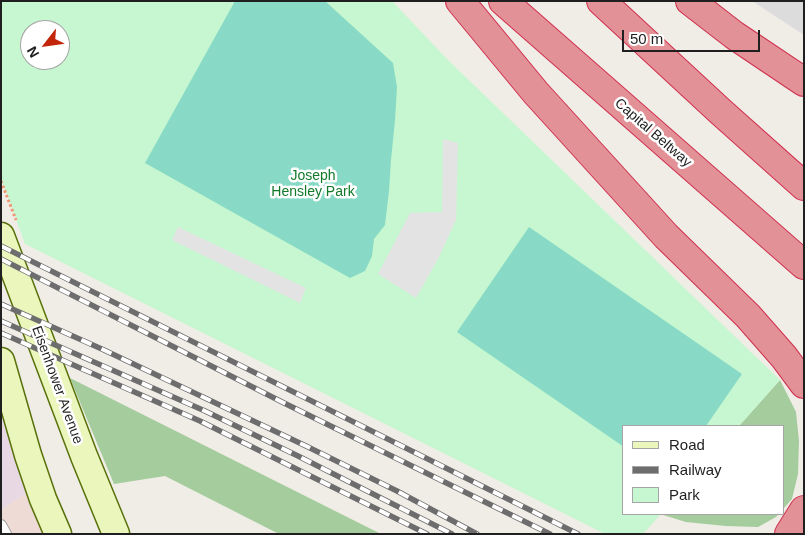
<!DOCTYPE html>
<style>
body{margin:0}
#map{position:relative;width:805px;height:535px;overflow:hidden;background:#efede6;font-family:Arial,sans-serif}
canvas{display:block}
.frame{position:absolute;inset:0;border:2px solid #1f1f1f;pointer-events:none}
.legend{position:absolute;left:622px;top:425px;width:162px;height:90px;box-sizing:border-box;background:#fff;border:1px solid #a5a5a5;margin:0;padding:6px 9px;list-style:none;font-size:15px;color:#1f1f1f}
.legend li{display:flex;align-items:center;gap:10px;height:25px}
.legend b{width:25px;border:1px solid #a5a5a5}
.north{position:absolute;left:20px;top:20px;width:50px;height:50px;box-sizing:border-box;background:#fff;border:1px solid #a5a5a5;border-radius:50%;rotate:240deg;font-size:14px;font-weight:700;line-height:20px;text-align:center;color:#1f1f1f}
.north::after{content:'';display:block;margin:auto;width:18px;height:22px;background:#c3250b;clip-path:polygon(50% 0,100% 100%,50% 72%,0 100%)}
.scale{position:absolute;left:622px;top:30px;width:138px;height:22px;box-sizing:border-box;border:2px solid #1f1f1f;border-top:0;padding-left:6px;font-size:15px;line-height:18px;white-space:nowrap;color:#1f1f1f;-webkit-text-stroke:4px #fff;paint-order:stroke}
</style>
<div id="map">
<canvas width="805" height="535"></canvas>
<div class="frame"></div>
<ul class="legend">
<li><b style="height:6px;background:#ebf6bd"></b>Road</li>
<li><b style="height:6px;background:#6d6d6d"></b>Railway</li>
<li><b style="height:14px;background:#c6f7d0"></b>Park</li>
</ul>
<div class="north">N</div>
<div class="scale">50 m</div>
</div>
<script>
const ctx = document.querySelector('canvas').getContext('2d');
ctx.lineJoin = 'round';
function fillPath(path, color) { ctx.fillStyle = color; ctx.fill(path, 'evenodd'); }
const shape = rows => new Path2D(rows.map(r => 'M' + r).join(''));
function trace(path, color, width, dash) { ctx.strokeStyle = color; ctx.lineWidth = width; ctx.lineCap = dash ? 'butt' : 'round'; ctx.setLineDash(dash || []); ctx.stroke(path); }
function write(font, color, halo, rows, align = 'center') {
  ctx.font = font + ' Arial,sans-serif'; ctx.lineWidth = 5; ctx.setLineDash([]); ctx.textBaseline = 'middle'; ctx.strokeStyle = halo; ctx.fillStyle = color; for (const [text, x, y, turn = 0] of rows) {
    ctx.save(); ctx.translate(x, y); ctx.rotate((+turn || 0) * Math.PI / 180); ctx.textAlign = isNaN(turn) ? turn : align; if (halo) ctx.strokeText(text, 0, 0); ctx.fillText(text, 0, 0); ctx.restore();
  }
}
fillPath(shape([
 [752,1,804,1,804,35]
]), '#dddcdc');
fillPath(shape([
 [38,485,65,534,1,534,1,510]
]), '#efdbd6');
fillPath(shape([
 [1,405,38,485,1,510]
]), '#e8d8e3');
fillPath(shape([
 [70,378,381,534,279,534,165,476,114,484],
 [780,380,796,412,799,441,798,474,792,499,784,508,784,426,739,426],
 [660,514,779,514,776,517,758,527,726,526,686,522]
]), '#a4cc9d');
fillPath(shape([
 [1,1,392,1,449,61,780,380,739,426,624,426,624,514,661,514,643,534,605,534,25,244,1,179],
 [30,30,60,30,60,60,30,60]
]), '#c6f7d0');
fillPath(shape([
 [235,1,325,1,393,63,397,87,395,120,391,160,389,191,385,225,374,239,372,256,365,271,350,278,145,163],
 [529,227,742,374,706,426,624,426,624,447,457,332]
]), '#88dac6');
fillPath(shape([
 [443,139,458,143,456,220,438,259,416,298,378,274,410,213,442,212],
 [178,227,306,288,300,303,172,240]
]), '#e3e3e3');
const lane = shape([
 [1,525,6,534]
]);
const secondary = shape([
 [1,236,84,456,116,534],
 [1,361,28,455,43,499,58,534]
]);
const highway = shape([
 [460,1,536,93,666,236,748,316,784,357,804,384],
 [503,1,804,265],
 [601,1,721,112,804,186],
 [690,1,734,35,804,82],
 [789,534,804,510]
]);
trace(lane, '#a3a3a3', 12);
trace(secondary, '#58710b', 29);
trace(highway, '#d12f50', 30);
trace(shape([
 [1,181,16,220]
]), '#f29374', 3, [2.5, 2.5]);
trace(lane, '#fff', 10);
trace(secondary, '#ebf6bd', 26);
trace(highway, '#e29296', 28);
const rail = shape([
 [1,246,578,534],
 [1,259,284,403,550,534],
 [1,304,104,350,306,446,397,491,477,534],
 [1,321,205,411,298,456,452,534],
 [1,333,200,421,427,534]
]);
trace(rail, '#6d6d6d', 5.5);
trace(rail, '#fff', 4, [11]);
write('14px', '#1f1f1f', '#fff', [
 ["Capital Beltway",653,133,41],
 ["Eisenhower Avenue",57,385,70]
]);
write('14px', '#127929', '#fff', [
 ["Joseph",313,176],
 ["Hensley Park",313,192]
]);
</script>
